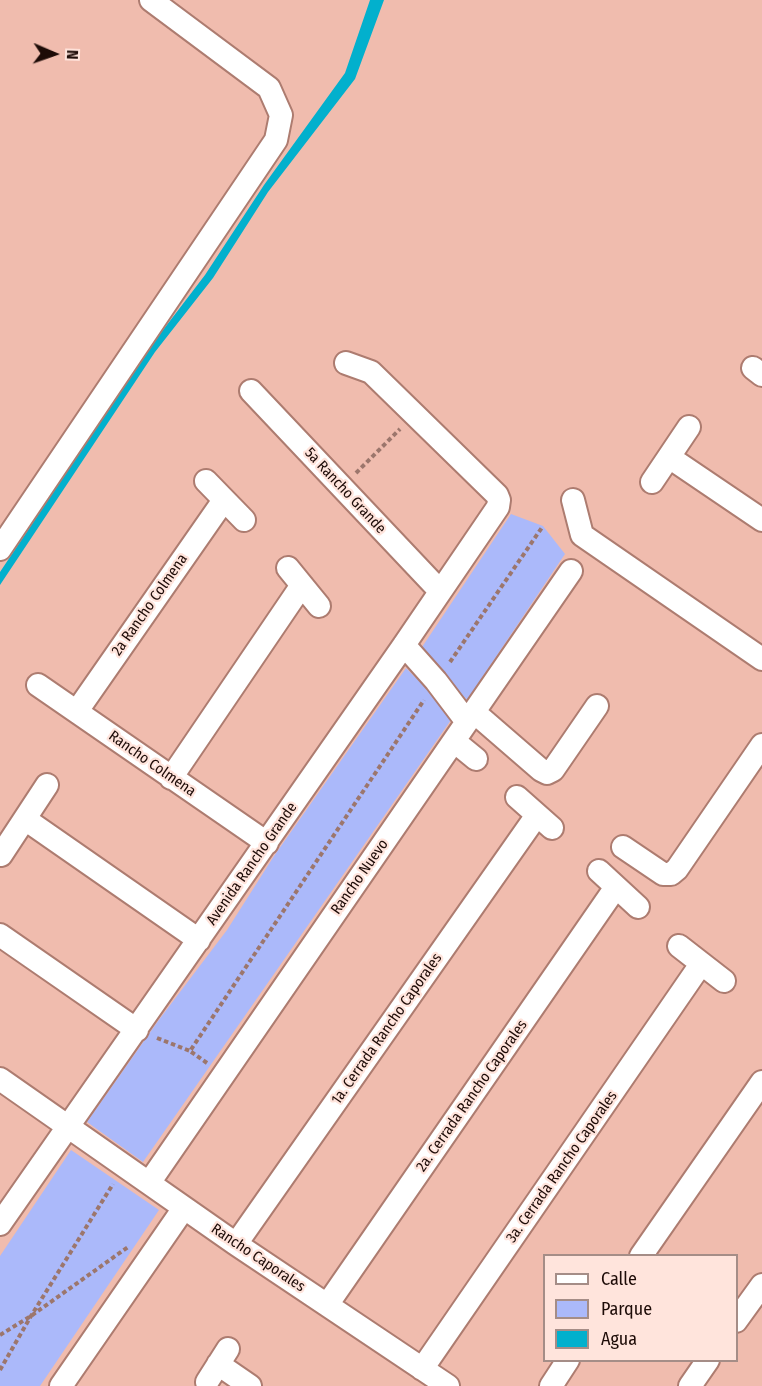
<!DOCTYPE html>
<style>
body{margin:0}
#map{position:relative;width:762px;height:1386px;overflow:hidden;background:#f0bcae;font-family:"Fira Sans Condensed",sans-serif}
canvas{display:block}
.legend{position:absolute;left:543px;top:1254px;width:195px;height:108px;box-sizing:border-box;background:#ffe4dc;border:2px solid #a58d87;margin:0;padding:8px 10px;list-style:none;font-size:18px;color:#1d0b07}
.legend li{display:flex;align-items:center;gap:12px;height:30px}
.legend b{width:30px;border:2px solid #a58d87}
.north{position:absolute;left:24px;top:24px;width:60px;height:60px;-webkit-text-stroke:4px #ffe4dc;paint-order:stroke;rotate:92deg;font-size:16px;font-weight:700;line-height:24px;text-align:center;color:#1d0b07}
.north::after{content:'';display:block;margin:auto;width:21px;height:27px;background:#1d0b07;clip-path:polygon(50% 0,100% 100%,50% 72%,0 100%)}
</style>
<div id="map">
<canvas width="762" height="1386"></canvas>
<ul class="legend">
<li><b style="height:8px;background:#fff"></b>Calle</li>
<li><b style="height:16px;background:#abb9fa"></b>Parque</li>
<li><b style="height:16px;background:#02b0cd"></b>Agua</li>
</ul>
<div class="north">N</div>
</div>
<script>
const ctx = document.querySelector('canvas').getContext('2d');
ctx.lineJoin = 'round';
function fillPath(path, color) { ctx.fillStyle = color; ctx.fill(path, 'evenodd'); }
const shape = rows => new Path2D(rows.map(r => 'M' + r).join(''));
function trace(path, color, width, dash) { ctx.strokeStyle = color; ctx.lineWidth = width; ctx.lineCap = dash ? 'butt' : 'round'; ctx.setLineDash(dash || []); ctx.stroke(path); }
function write(font, color, halo, rows, align = 'center') {
  ctx.font = font + ' "Fira Sans Condensed",sans-serif'; ctx.lineWidth = 4.5; ctx.setLineDash([]); ctx.textBaseline = 'middle'; ctx.strokeStyle = halo; ctx.fillStyle = color; for (const [text, x, y, turn = 0] of rows) {
    ctx.save(); ctx.translate(x, y); ctx.rotate((+turn || 0) * Math.PI / 180); ctx.textAlign = isNaN(turn) ? turn : align; if (halo) ctx.strokeText(text, 0, 0); ctx.fillText(text, 0, 0); ctx.restore();
  }
}
fillPath(shape([
 [511,514,543,526,565,554,467,700,420,650],
 [406,668,431,693,451,720,143,1162,87,1122,158,1021,227,930,274,856],
 [71,1150,159,1210,40,1386,0,1386,0,1256]
]), '#abb9fa');
fillPath(shape([
 [370,0,384,0,355,79,268,192,213,278,155,352,0,585,0,572,150,347,205,275,264,185,345,73]
]), '#02b0cd');
const minor = shape([
 [753,368,762,375],
 [251,391,440,591],
 [669,457,762,520],
 [206,481,244,520],
 [652,482,689,427],
 [573,500,582,535,762,659],
 [0,549,276,140,281,115,269,88,151,0],
 [288,568,319,606],
 [404,645,436,681,467,722],
 [38,685,267,843],
 [77,711,224,500],
 [474,712,541,770,547,773,553,770,597,706],
 [454,741,476,759],
 [171,778,302,585],
 [517,797,552,828],
 [25,819,199,940],
 [623,847,663,874,671,874,677,869,762,745],
 [1,855,47,785],
 [599,871,638,907],
 [0,935,137,1030],
 [679,946,724,981],
 [0,1079,236,1244,448,1386],
 [149,1183,571,571],
 [0,1224,404,645,498,507,499,500,497,495,371,372,346,363],
 [236,1244,537,815],
 [641,1256,762,1082],
 [327,1305,616,887],
 [736,1321,762,1285],
 [218,1364,250,1386],
 [422,1369,701,964],
 [207,1382,228,1349],
 [61,1386,184,1208],
 [551,1386,568,1360],
 [690,1386,708,1360]
]);
trace(minor, '#ad7c70', 26);
trace(shape([
 [356,473,400,429],
 [450,662,543,526],
 [157,1038,190,1051],
 [207,1063,190,1051,424,700],
 [0,1335,31,1316,128,1247],
 [0,1370,31,1316,113,1184]
]), '#9c766c', 4, [4.5, 3]);
trace(minor, '#fff', 22);
write('15px', '#1d0b07', '#ffe4dc', [
 ["5a Rancho Grande",345,491,47],
 ["2a Rancho Colmena",150,605,-55],
 ["Rancho Colmena",152,764,35],
 ["Avenida Rancho Grande",252,864,-55],
 ["Rancho Nuevo",360,877,-55],
 ["1a. Cerrada Rancho Caporales",387,1029,-55],
 ["2a. Cerrada Rancho Caporales",472,1096,-55],
 ["3a. Cerrada Rancho Caporales",562,1167,-55],
 ["Rancho Caporales",258,1258,34]
]);
</script>
